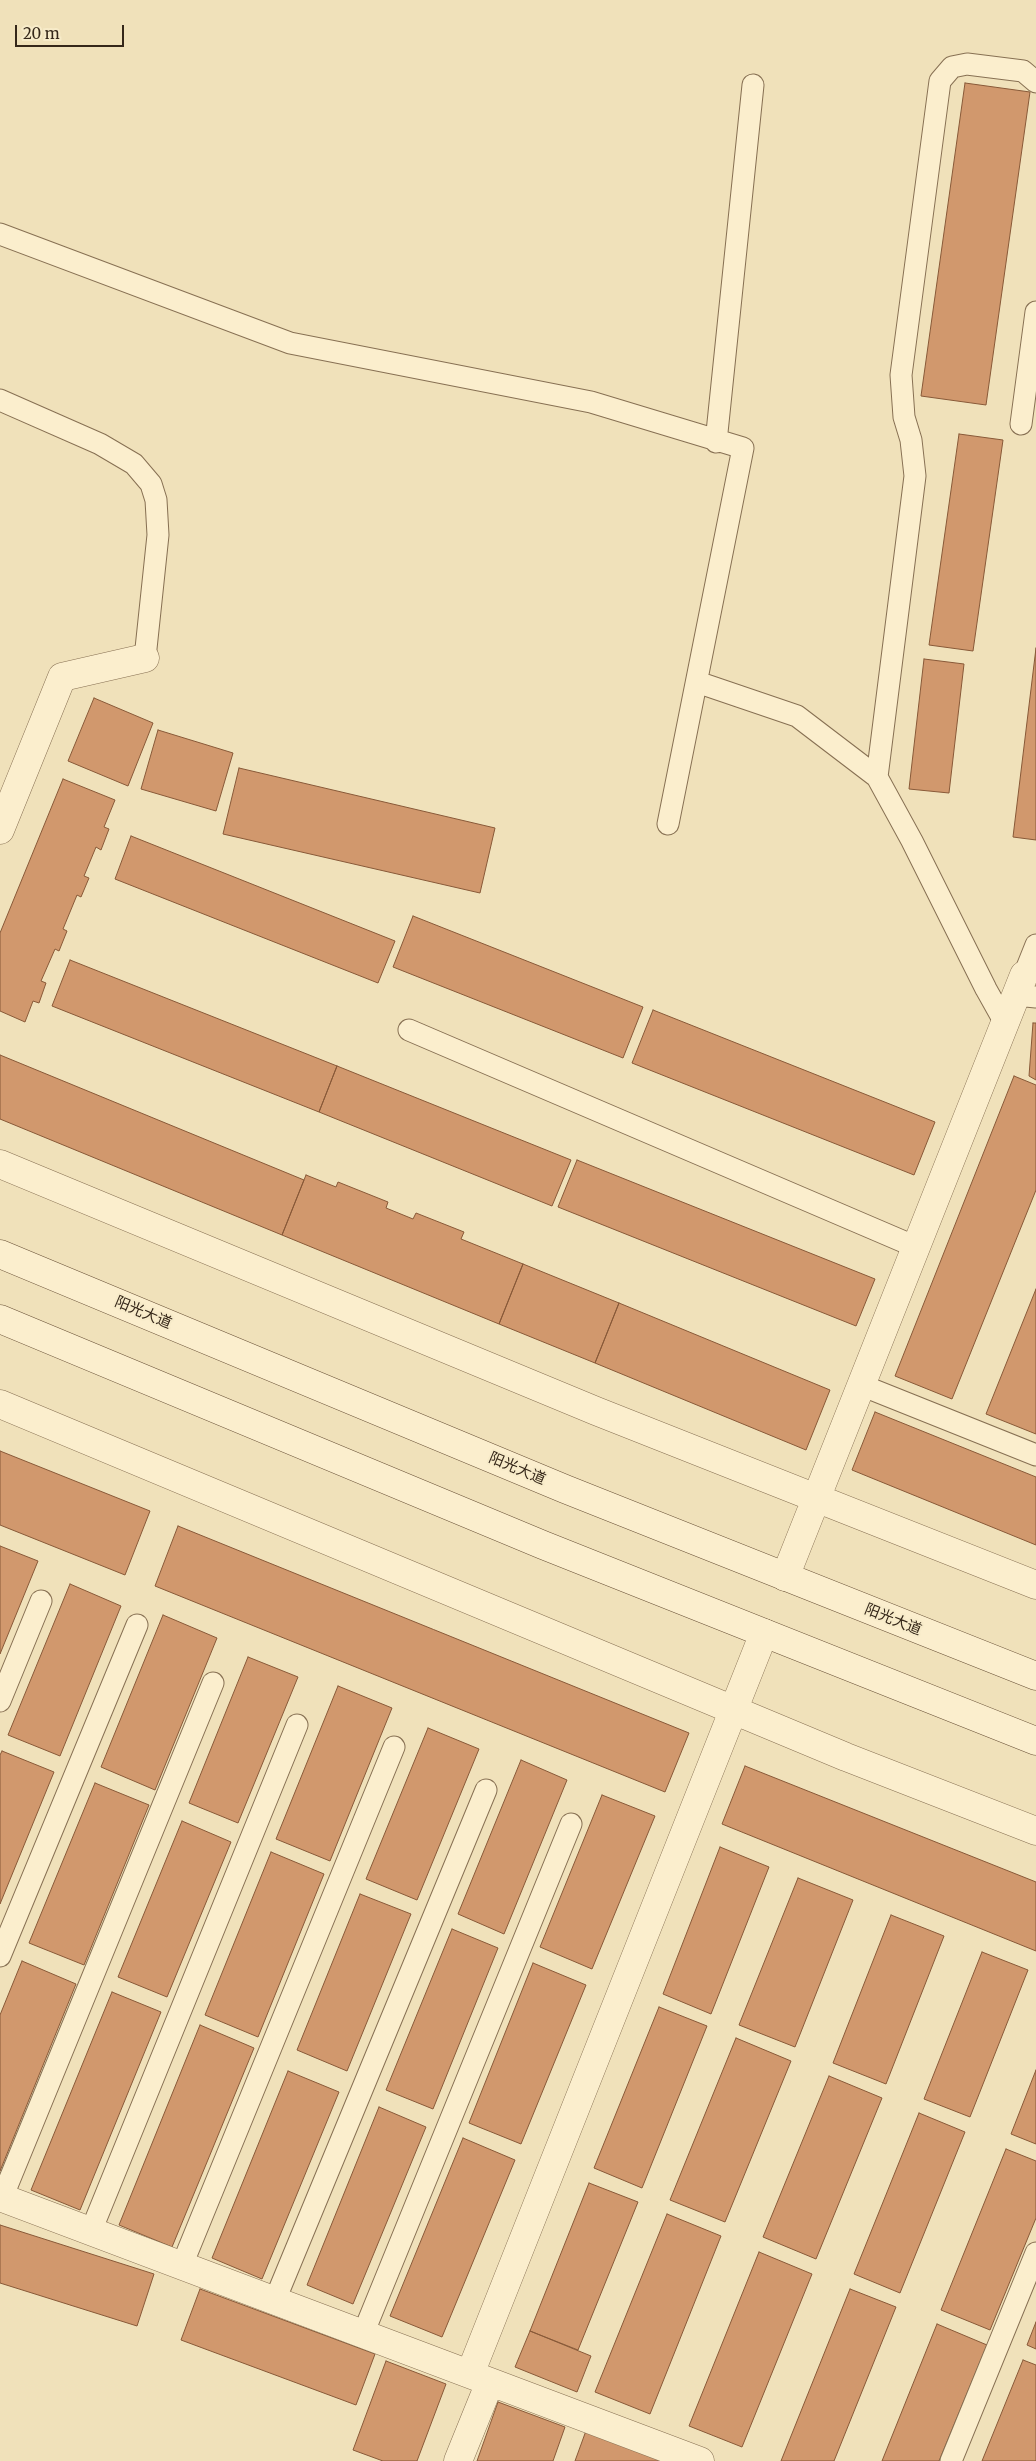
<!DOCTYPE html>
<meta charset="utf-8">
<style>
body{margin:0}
#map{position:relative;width:1036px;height:2461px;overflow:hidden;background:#f0e1ba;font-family:Merriweather,serif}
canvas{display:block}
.scale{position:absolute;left:15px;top:25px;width:109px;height:22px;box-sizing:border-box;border:2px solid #352719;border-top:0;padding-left:6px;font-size:15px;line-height:18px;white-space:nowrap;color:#352719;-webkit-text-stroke:4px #f7ebc9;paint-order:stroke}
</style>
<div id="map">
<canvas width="1036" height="2461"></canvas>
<div class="scale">20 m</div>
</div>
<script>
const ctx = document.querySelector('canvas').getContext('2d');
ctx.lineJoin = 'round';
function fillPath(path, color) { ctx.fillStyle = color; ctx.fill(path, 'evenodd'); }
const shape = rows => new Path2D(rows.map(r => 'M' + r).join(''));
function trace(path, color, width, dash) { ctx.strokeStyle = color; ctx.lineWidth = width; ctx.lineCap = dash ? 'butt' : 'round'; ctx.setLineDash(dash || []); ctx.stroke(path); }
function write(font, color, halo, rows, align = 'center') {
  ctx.font = font + ' Merriweather,"Noto Sans SC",serif'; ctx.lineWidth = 4; ctx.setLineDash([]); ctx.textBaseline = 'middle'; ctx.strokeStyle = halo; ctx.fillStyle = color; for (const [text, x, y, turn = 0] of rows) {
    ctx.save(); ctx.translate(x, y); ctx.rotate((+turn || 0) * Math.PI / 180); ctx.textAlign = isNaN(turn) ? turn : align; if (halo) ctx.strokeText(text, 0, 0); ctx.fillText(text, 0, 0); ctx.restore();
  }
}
const building = shape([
 [965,83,1030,92,986,405,921,396,965,83],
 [959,434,1003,440,973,651,929,645,959,434],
 [1036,648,1036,840,1013,837,1036,648],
 [924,659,964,664,949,793,909,789,924,659],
 [94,698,153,723,128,786,68,761,94,698],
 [158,730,233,753,216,811,141,789,158,730],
 [239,768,495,828,480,893,223,834,239,768],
 [63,779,115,800,104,827,109,829,101,850,96,847,84,876,89,878,81,897,77,895,63,929,67,931,59,951,55,949,41,981,46,983,39,1003,33,1001,25,1022,0,1011,0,933,63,779],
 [131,836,395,941,378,983,115,879,131,836],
 [413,916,643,1007,623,1058,393,967,413,916],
 [70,960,337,1066,319,1112,52,1006,70,960],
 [653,1010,935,1122,914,1175,632,1063,653,1010],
 [1033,1023,1036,1023,1036,1080,1029,1076,1033,1023],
 [0,1055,304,1180,282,1235,0,1119,0,1055],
 [337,1066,571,1160,552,1206,319,1112,337,1066],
 [1014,1076,1036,1085,1036,1190,952,1399,895,1376,1014,1076],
 [577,1160,875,1279,856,1326,558,1207,577,1160],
 [306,1175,336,1187,338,1182,388,1202,386,1208,413,1219,416,1213,464,1232,461,1239,523,1264,499,1324,282,1235,306,1175],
 [523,1264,619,1303,595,1363,499,1324,523,1264],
 [1036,1289,1036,1434,986,1414,1036,1289],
 [619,1303,830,1390,806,1450,595,1363,619,1303],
 [875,1412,1036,1477,1036,1545,852,1470,875,1412],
 [0,1451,150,1511,125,1575,0,1525,0,1451],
 [178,1526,689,1733,665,1792,155,1586,178,1526],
 [0,1546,38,1561,0,1654,0,1546],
 [70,1584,121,1606,60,1756,8,1735,70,1584],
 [163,1615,217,1638,155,1790,101,1767,163,1615],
 [248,1657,298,1677,238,1823,189,1803,248,1657],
 [338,1686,392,1708,330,1861,276,1839,338,1686],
 [428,1728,479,1749,417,1900,366,1879,428,1728],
 [2,1751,54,1772,0,1904,0,1755,2,1751],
 [521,1760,567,1780,504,1934,458,1914,521,1760],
 [745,1766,1036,1882,1036,1951,722,1824,745,1766],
 [95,1783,149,1805,84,1965,29,1943,95,1783],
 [602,1795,655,1816,592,1969,540,1947,602,1795],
 [182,1821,231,1842,167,1997,118,1977,182,1821],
 [720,1847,769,1867,711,2014,663,1994,720,1847],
 [271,1852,324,1874,258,2037,205,2015,271,1852],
 [798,1878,853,1900,795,2047,739,2025,798,1878],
 [360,1894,411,1914,347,2071,297,2050,360,1894],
 [891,1915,944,1936,886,2084,833,2063,891,1915],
 [452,1929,498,1948,433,2109,386,2090,452,1929],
 [982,1952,1028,1970,970,2117,924,2099,982,1952],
 [22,1961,76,1984,0,2171,0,2015,22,1961],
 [533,1963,586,1985,521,2144,469,2123,533,1963],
 [112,1992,161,2012,80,2210,31,2190,112,1992],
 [659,2007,707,2026,642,2188,594,2168,659,2007],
 [200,2025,254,2048,172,2247,119,2225,200,2025],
 [736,2038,791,2061,725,2222,670,2200,736,2038],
 [1036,2070,1036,2144,1011,2134,1036,2070],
 [288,2071,339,2092,262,2279,212,2258,288,2071],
 [829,2076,882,2098,816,2259,763,2237,829,2076],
 [379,2107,426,2127,353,2304,307,2285,379,2107],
 [919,2113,965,2132,900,2293,854,2274,919,2113],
 [463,2138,515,2160,442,2337,390,2316,463,2138],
 [1006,2149,1036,2161,1036,2218,990,2330,941,2310,1006,2149],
 [589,2183,638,2202,578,2350,530,2331,589,2183],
 [667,2214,721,2236,650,2414,595,2392,667,2214],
 [0,2225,154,2274,137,2326,0,2283,0,2225],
 [759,2252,812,2274,742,2447,689,2426,759,2252],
 [200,2289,375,2354,356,2405,181,2340,200,2289],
 [850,2289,896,2307,834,2461,781,2461,850,2289],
 [1036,2322,1036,2349,1027,2345,1036,2322],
 [937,2324,987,2345,939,2461,882,2461,937,2324],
 [530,2331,591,2356,577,2392,515,2367,530,2331],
 [1023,2360,1036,2365,1036,2461,982,2461,1023,2360],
 [386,2361,446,2384,417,2461,383,2461,353,2450,386,2361],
 [498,2402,565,2427,553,2461,477,2461,498,2402],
 [587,2428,673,2461,575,2461,587,2428]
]);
fillPath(building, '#d1986d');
trace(building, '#885938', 1);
const service = shape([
 [0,234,290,343,591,402,743,448,668,824],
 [0,400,100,444,134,464,151,484,156,500,158,535,145,658],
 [1021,424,1036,312],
 [716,442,753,85],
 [697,682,797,716,877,777,912,841,986,989,1005,1023],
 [877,777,915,476,911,440,904,417,901,375,940,81,952,67,967,64,1023,71,1036,82],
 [1024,975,1036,945],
 [1016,995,1036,997],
 [409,1030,916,1247],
 [861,1385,1036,1455],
 [0,1701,41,1601],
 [0,1956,137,1625],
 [2,2198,213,1683],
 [91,2231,297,1725],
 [182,2265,394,1747],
 [275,2300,486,1790],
 [363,2334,571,1824],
 [951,2461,1036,2253]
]);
const minor = shape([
 [0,830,62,677,145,658],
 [0,1164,596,1411,1036,1585],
 [0,1404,846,1757,1036,1831],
 [785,1577,1024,975],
 [0,2197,700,2461],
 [470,2374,764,1633],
 [458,2461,490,2382]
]);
const secondary = shape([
 [0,1254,565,1489,1036,1676],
 [0,1319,543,1545,1036,1741]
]);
trace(service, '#877053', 23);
trace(minor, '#877053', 29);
trace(secondary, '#695137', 29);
trace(service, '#fbeecd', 21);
trace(minor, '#fbeecd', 28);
trace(secondary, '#fbeecd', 28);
write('15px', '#352719', '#f7ebc9', [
 ["阳光大道",143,1313,23],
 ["阳光大道",517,1469,23],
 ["阳光大道",893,1620,22]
]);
</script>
